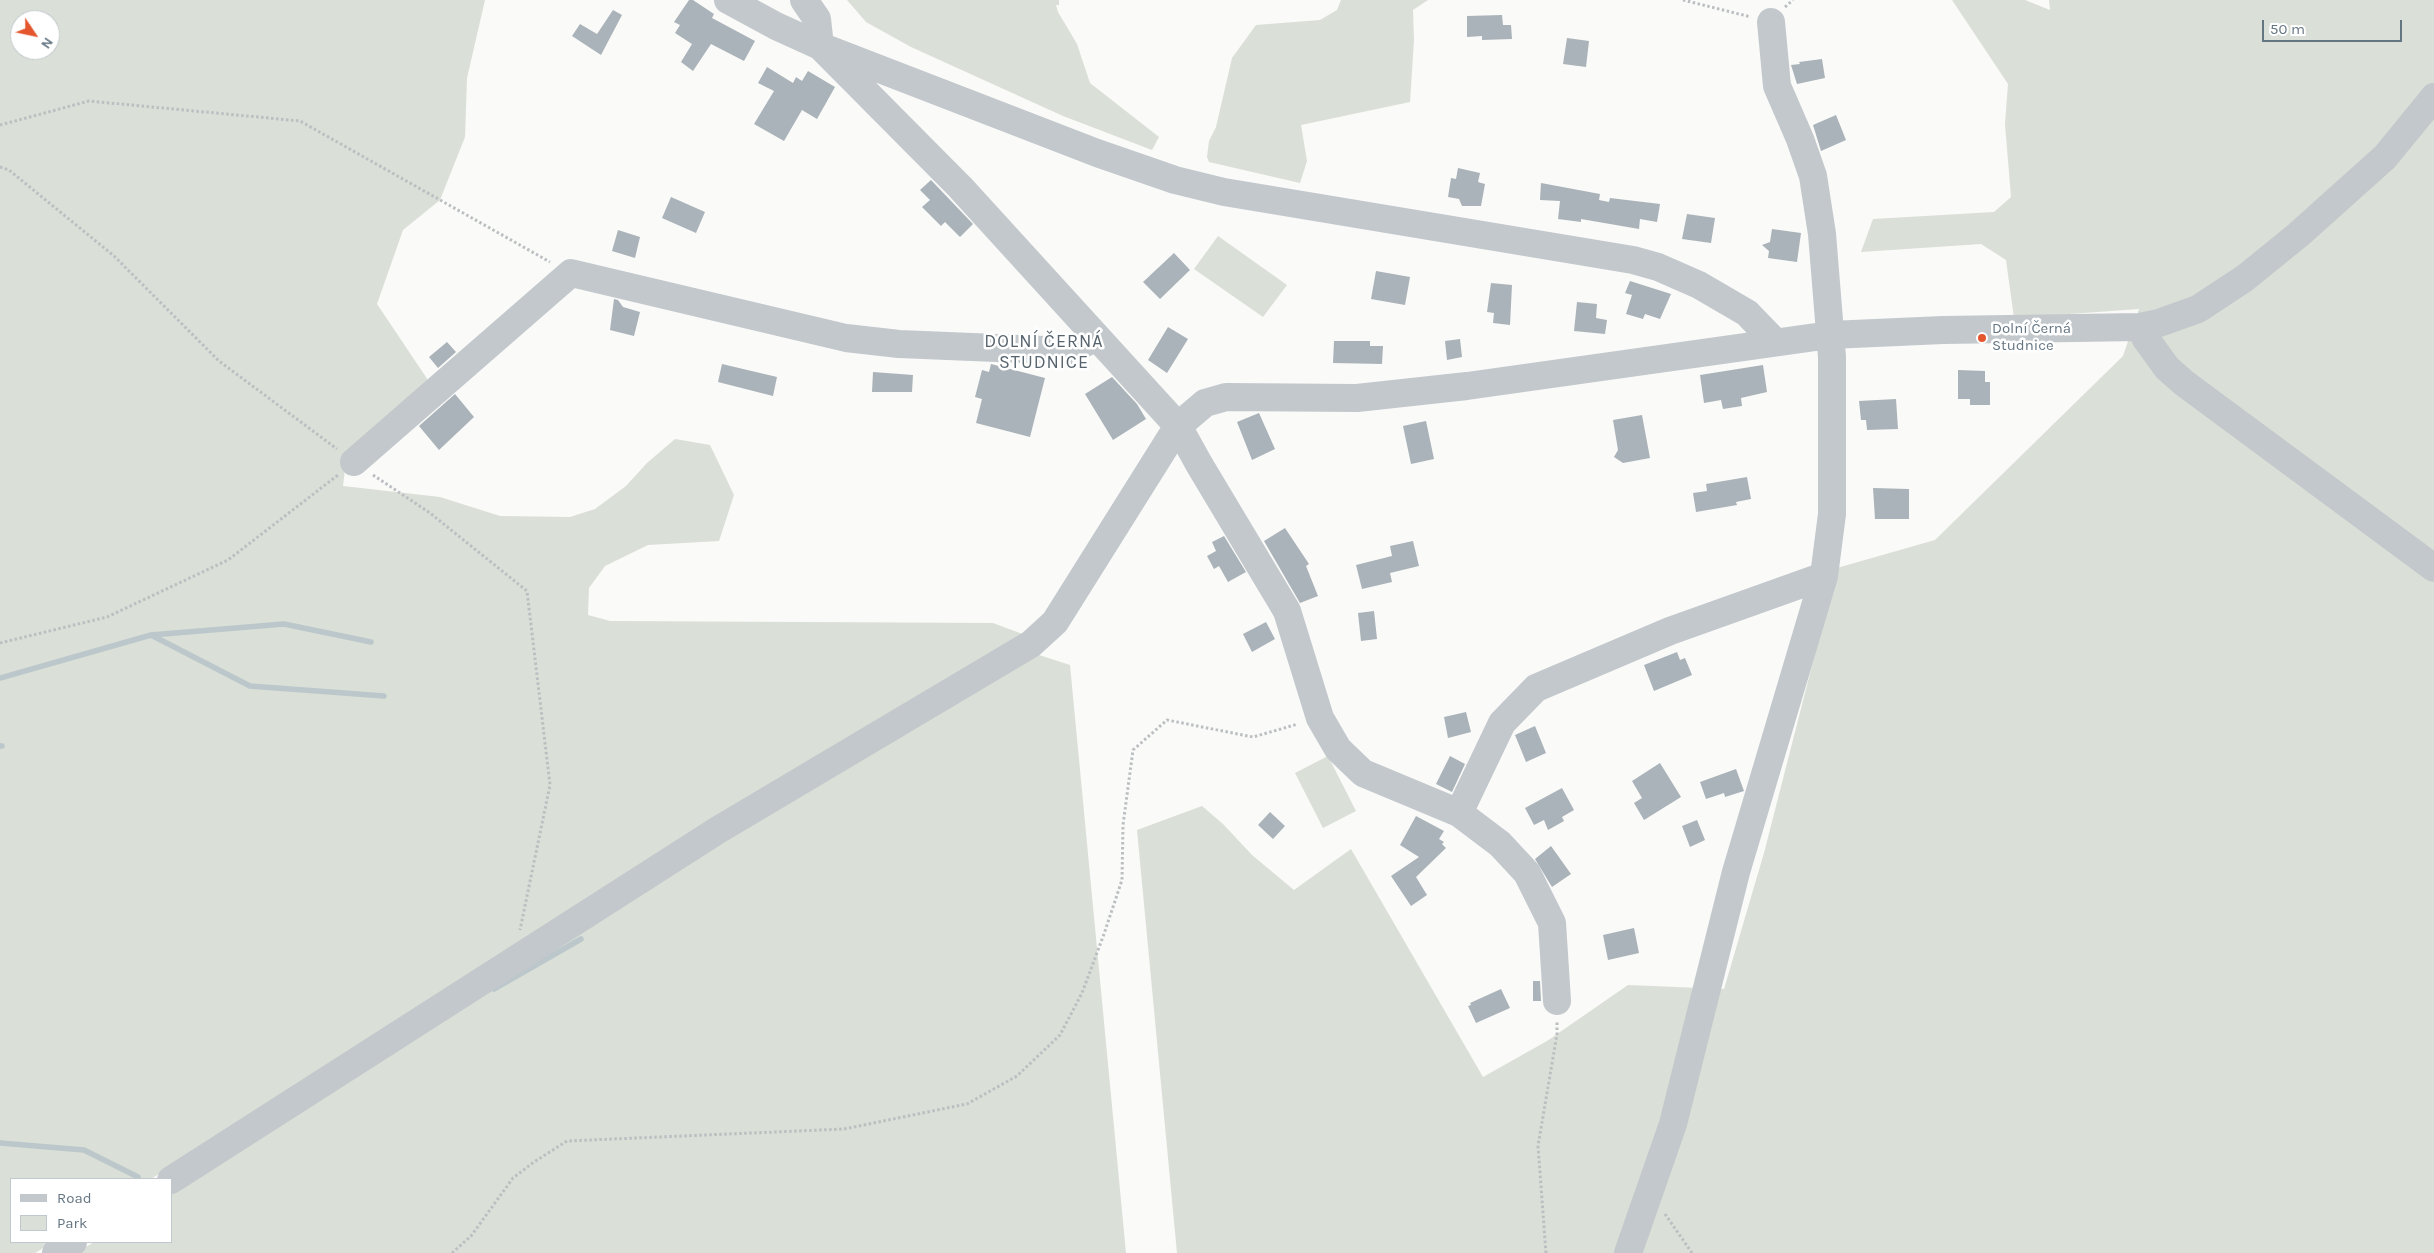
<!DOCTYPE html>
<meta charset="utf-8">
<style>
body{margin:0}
#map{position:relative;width:2434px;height:1253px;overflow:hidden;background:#fafaf8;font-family:Karla,sans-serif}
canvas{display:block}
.legend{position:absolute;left:10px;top:1178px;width:162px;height:65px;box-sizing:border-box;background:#fff;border:1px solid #c1c8cd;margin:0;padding:6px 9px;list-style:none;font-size:15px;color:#657683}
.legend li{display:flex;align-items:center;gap:10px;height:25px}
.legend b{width:25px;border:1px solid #c1c8cd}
.north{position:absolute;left:10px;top:10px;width:50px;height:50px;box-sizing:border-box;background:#fff;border:1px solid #c1c8cd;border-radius:50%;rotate:124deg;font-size:14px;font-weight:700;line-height:20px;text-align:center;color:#657683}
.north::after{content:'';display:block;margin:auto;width:18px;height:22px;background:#e4572e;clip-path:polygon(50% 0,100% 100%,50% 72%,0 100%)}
.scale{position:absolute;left:2262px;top:20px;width:140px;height:22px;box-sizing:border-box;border:2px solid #657683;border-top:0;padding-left:6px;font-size:15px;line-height:18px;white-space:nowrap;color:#657683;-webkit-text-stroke:4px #fff;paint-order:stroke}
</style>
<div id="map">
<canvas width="2434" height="1253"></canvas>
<ul class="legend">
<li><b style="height:6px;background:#c3c8cc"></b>Road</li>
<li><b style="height:14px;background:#dadfd7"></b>Park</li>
</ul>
<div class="north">N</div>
<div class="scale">50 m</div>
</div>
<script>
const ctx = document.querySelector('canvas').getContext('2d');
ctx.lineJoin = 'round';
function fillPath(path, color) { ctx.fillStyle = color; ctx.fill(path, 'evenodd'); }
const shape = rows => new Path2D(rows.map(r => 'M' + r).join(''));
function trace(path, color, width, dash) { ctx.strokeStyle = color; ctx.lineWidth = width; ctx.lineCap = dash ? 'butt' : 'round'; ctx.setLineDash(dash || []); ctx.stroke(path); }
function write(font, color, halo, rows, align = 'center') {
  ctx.font = font + ' Karla,sans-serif'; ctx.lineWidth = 5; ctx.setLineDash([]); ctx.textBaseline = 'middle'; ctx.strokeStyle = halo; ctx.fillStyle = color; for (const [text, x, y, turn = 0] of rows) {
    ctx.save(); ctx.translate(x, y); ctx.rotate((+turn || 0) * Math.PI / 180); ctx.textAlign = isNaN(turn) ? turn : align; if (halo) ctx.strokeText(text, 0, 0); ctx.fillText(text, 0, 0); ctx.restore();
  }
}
fillPath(shape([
 [0,0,485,0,467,78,465,137,440,200,403,230,377,304,434,389,346,461,343,486,440,497,500,516,570,517,595,509,626,486,647,463,675,439,710,445,734,495,719,541,648,545,605,566,589,588,588,615,610,621,993,623,1025,635,474,974,151,1179,11,1179,11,1242,53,1242,35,1253,0,1253],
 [20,20,50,20,50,50,20,50],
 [847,0,1059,0,1059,5,1056,5,1058,12,1077,44,1090,83,1159,137,1152,150,1063,116,911,47,866,22],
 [1341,0,1428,0,1413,10,1414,40,1410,102,1301,125,1307,161,1300,183,1209,162,1207,157,1209,141,1216,127,1232,58,1256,25,1320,20,1337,10],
 [1952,0,2025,0,2050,10,2049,0,2434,0,2434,1253,1177,1253,1137,830,1202,806,1223,824,1252,855,1294,890,1351,849,1483,1077,1547,1041,1628,985,1724,989,1764,853,1837,568,1935,540,2123,356,2139,309,2014,318,2006,260,1981,244,1861,252,1873,219,1994,212,2011,197,2005,124,2008,84],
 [1218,236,1287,285,1263,317,1194,269],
 [1036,654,1070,665,1126,1253,76,1253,94,1242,171,1242,171,1193,724,840],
 [1328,756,1356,811,1323,828,1295,773]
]), '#dadfd7');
trace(shape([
 [151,635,250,686,384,696],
 [0,678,151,635,284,624,371,642],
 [0,746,2,746],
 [494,989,581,939],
 [0,1143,84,1150,138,1177]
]), '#bbc7cb', 5.5);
fillPath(shape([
 [689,0,693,0,714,14,712,18,755,41,744,61,711,44,693,71,681,62,692,44,675,33,680,25,674,22],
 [613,10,622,15,601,55,572,36,580,24,597,34],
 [1502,15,1503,25,1511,25,1512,39,1482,40,1482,36,1467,37,1467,16],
 [1567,38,1589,41,1586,67,1563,64],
 [1822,59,1825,78,1797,84,1791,65,1800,64,1799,62],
 [767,67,793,83,796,77,802,81,808,71,835,87,817,119,802,110,784,141,754,124,774,91,758,83],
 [1836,115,1846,140,1821,151,1813,125],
 [1458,168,1480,173,1478,182,1485,184,1481,206,1462,206,1459,199,1448,197,1451,178,1456,179],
 [931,180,973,224,960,237,945,222,941,226,922,207,930,200,920,190],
 [1541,183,1600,194,1599,200,1609,202,1610,198,1660,204,1657,222,1640,219,1639,229,1581,219,1581,222,1558,219,1560,201,1540,200],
 [671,197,705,212,696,233,662,218],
 [1687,214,1715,218,1711,243,1682,239],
 [1772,229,1801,233,1797,262,1768,258,1769,251,1762,245,1770,242],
 [618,230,640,237,635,258,612,251],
 [1174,253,1190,270,1160,299,1143,282],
 [1376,271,1410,277,1405,305,1371,299],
 [1630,281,1671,294,1660,319,1645,314,1643,319,1626,314,1632,295,1625,293],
 [1491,283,1512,285,1510,325,1493,323,1494,313,1487,312],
 [614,299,618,300,623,307,640,312,634,336,610,330],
 [1577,302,1597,304,1596,318,1607,320,1605,334,1574,331],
 [1168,327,1188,339,1167,373,1148,360],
 [1460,339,1462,357,1447,360,1445,341],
 [1334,341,1370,341,1370,346,1383,346,1382,364,1333,363],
 [447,342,456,352,438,368,429,357],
 [722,364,777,377,773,396,718,382],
 [991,364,1045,378,1030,437,976,423,982,399,975,397,982,370,989,372],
 [1763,365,1767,392,1741,398,1742,406,1723,409,1721,400,1704,403,1700,375],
 [1958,370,1985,371,1985,382,1990,382,1990,405,1970,405,1970,399,1958,399],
 [873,372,913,375,912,392,872,392],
 [1112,377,1137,404,1146,419,1113,440,1085,394],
 [455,394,474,417,439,450,419,426],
 [1896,399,1898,429,1867,430,1866,420,1861,420,1859,401],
 [1259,413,1275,449,1252,460,1237,422],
 [1642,415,1650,458,1623,463,1614,457,1618,450,1613,420],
 [1426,421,1434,459,1411,464,1403,426],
 [1747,477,1751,499,1736,502,1737,505,1696,512,1693,493,1707,491,1706,484],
 [1873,488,1909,489,1909,519,1875,519],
 [1285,528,1309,564,1306,566,1318,596,1300,603,1264,541],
 [1224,536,1246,572,1228,582,1219,566,1214,569,1207,556,1216,551,1212,542],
 [1413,541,1419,566,1390,573,1392,582,1362,589,1356,565,1392,556,1390,546],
 [1374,611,1377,639,1361,641,1358,613],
 [1266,622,1275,639,1252,652,1243,634],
 [1677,652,1680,660,1685,658,1692,675,1654,691,1644,665],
 [1466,712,1471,732,1448,738,1444,717],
 [1535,726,1546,753,1526,762,1515,735],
 [1450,756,1465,764,1452,792,1436,784],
 [1660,763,1681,797,1644,820,1634,803,1642,798,1632,781],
 [1736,769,1744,791,1725,797,1724,793,1706,799,1700,782],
 [1562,788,1574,810,1562,817,1564,821,1548,830,1544,820,1534,825,1525,808],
 [1270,812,1285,826,1273,839,1258,825],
 [1416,816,1444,831,1439,839,1444,842,1442,844,1446,848,1416,877,1427,895,1411,906,1391,876,1419,857,1400,845],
 [1697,820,1705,840,1690,847,1682,826],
 [1551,846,1571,874,1552,887,1535,859],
 [1634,928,1639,953,1608,960,1603,935],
 [1533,981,1540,981,1541,1001,1533,1001],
 [1501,989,1510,1008,1476,1023,1468,1006,1471,1005,1470,1003]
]), '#aab3b9');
trace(shape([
 [1683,0,1751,17],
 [1785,7,1793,0],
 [0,125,89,101,300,121,550,262],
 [0,167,9,170,114,256,219,361,337,449],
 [373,475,430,513,527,591,550,785,520,930],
 [0,643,107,617,228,560,338,475],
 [1665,1214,1692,1253],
 [452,1253,471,1236,513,1178,534,1162,567,1141,844,1129,967,1104,1017,1076,1060,1035,1082,993,1104,934,1122,880,1123,825,1133,750,1167,720,1253,737,1298,724],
 [1546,1253,1538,1146,1557,1034,1557,1021]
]), '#bbbfc2', 3, [2.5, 2.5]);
trace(shape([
 [728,0,776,26,820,46,1097,153,1175,180,1224,192,1633,260,1658,267,1699,285,1747,313,1775,342],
 [804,0,817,19,820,46,960,187,1178,426,1199,464,1287,611,1320,718,1338,749,1363,773,1459,813,1500,844,1527,873,1552,923,1557,1001],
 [2140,327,2146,339,2167,368,2184,383,2434,568],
 [354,462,571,273,846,338,899,344,1069,351,1097,337],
 [1459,813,1502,723,1536,688,1670,631,1824,576],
 [171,1180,718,830,1031,644,1055,622,1178,426,1205,403,1226,397,1357,398,1467,386,1830,335,1943,330,2140,327,2159,323,2198,309,2245,278,2298,235,2385,157,2434,97],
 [56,1253,73,1242],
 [1628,1253,1673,1124,1736,872,1824,576,1832,514,1832,357,1822,234,1813,176,1800,139,1777,86,1771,22]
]), '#c3c8cc', 28);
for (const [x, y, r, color] of [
 [1982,338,5,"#e4572e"]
]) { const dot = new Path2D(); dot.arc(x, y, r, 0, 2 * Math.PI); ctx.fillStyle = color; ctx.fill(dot); trace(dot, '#fff', 2); }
write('15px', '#657683', '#fff', [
 ["Dolní Černá",1992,329],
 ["Studnice",1992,346]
], 'left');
ctx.letterSpacing = '1px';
write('18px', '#57646e', '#fff', [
 ["DOLNÍ ČERNÁ",1044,342],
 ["STUDNICE",1044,363]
]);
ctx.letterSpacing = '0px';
</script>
